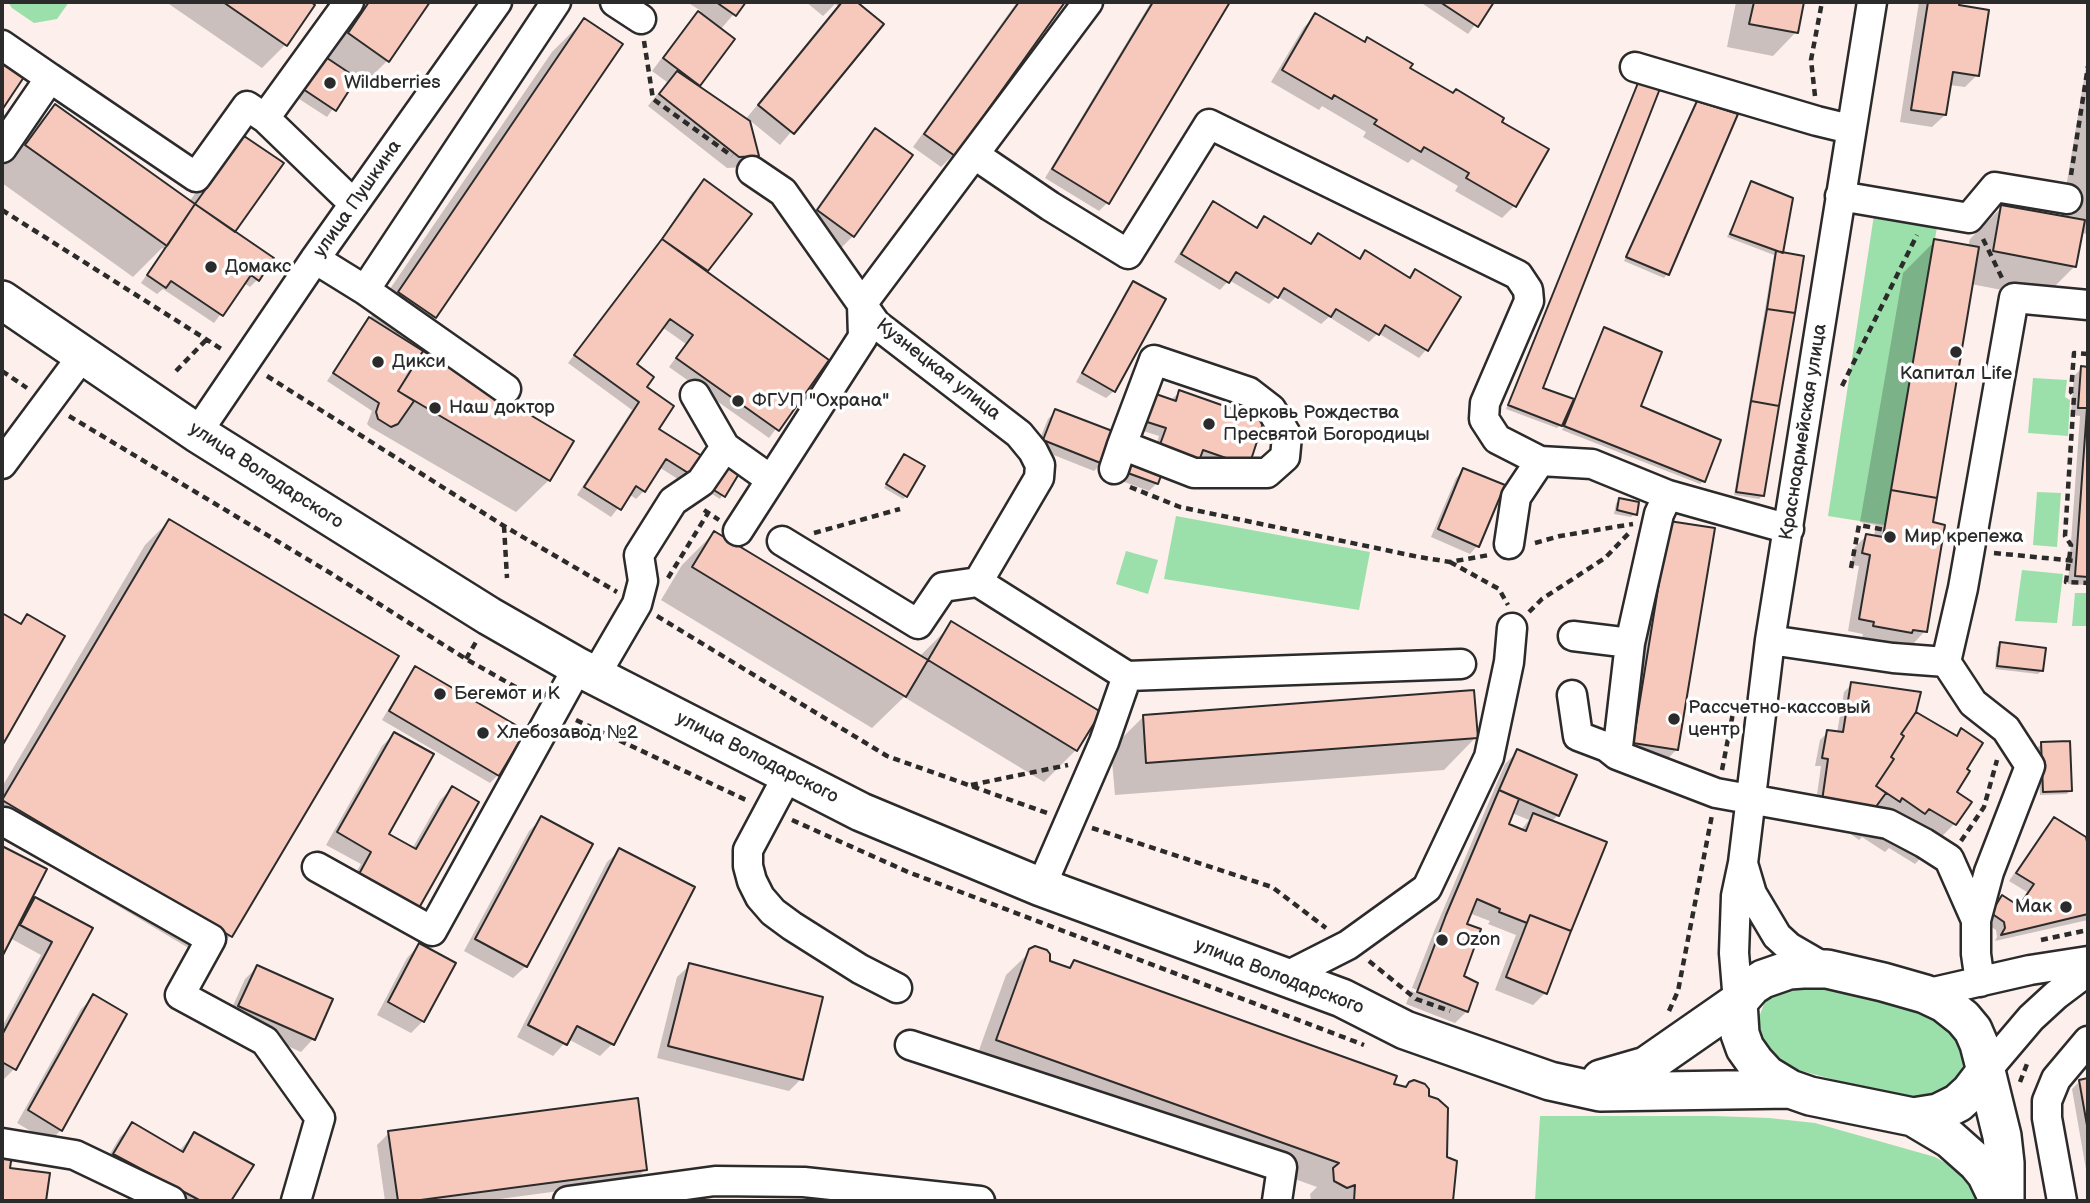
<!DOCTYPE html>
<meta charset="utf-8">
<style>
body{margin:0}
#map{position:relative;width:2090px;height:1203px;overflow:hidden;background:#fdefeb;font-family:"Balsamiq Sans",sans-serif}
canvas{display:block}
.frame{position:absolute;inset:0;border:4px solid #2b2b2b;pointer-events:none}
</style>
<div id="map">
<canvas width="2090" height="1203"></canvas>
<div class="frame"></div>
</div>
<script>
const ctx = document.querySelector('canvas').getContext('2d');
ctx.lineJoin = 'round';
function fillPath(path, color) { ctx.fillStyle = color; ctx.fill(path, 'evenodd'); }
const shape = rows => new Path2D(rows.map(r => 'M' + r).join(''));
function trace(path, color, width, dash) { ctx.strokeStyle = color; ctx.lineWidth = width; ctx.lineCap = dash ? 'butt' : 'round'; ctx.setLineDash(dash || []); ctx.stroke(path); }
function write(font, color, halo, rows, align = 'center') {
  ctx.font = font + ' "Balsamiq Sans",sans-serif'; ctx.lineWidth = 7; ctx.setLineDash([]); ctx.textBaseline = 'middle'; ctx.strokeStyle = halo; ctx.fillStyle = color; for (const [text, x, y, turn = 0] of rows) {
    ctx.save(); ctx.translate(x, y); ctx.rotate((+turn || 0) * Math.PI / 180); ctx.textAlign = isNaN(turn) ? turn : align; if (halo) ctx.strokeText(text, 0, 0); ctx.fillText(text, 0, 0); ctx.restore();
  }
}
fillPath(shape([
 [8,2,69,2,57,19,34,23,12,8],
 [1874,215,1937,227,1885,525,1828,516],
 [2033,378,2067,380,2065,397,2070,400,2068,436,2028,433],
 [2037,492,2061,493,2057,547,2033,545],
 [1176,516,1370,552,1359,610,1164,579],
 [1126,551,1158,560,1148,594,1116,584],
 [2022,570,2063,574,2057,623,2015,621],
 [2075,593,2088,593,2088,626,2072,626],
 [1811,985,1895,1005,1926,1015,1945,1026,1958,1039,1964,1064,1952,1089,1928,1101,1906,1099,1787,1067,1759,1048,1756,1025,1766,999,1776,991,1789,986],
 [1540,1116,1714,1116,1769,1118,1815,1123,1935,1157,1951,1166,1966,1180,1976,1201,1535,1201]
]), '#9bdfab');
fillPath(shape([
 [166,2,308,2,313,5,286,44,262,68],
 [364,2,428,2,388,60,364,84,355,78,327,117,296,97],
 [687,2,744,2,720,30,733,39,697,87,745,120,838,6,835,4,823,16,806,2,855,2,882,24,780,145,747,118,757,155,745,167,727,168,648,106,667,82,652,71,686,26,701,11],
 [1017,2,1063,2,953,155,941,167,913,147],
 [1151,2,1228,2,1107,203,1099,211,1045,178],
 [1420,2,1492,2,1468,34],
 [1736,2,1802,2,1796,32,1773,56,1727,47],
 [1919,2,1958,2,1957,7,1977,75,1965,87,1949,85,1945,115,1932,127,1900,122],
 [1316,15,1547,150,1514,206,1502,218,1455,191,1458,186,1412,159,1408,163,1363,137,1366,132,1322,106,1319,110,1271,82,1304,27],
 [584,20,435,317,409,344,549,480,516,512,370,427,367,424,372,411,327,381,552,52],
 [2088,55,2088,234,2081,233,2075,266,2043,298,1971,284,1931,524,1925,631,1913,644,1901,642,1898,644,1862,638,1863,634,1848,631,1859,566,1851,565,1854,548,1866,536,1874,537,1876,525,1860,522,1903,273,1935,241,1968,247,1970,239,2002,207,2061,218],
 [1640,80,1541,389,1574,401,1601,333,1605,330,1639,407,1703,481,1700,484,1562,430,1566,420,1557,428,1506,409,1637,84],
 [1698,103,1667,274,1664,278,1624,261],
 [55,106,189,202,212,170,245,138,233,232,258,279,250,287,244,283,214,323,163,289,157,294,141,283,164,249,162,248,133,277,2,183,2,168,23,138],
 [875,131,853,236,841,248,806,223,863,143],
 [704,181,707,270,705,272,827,361,769,438,669,367,686,344,662,327,635,364,645,387,657,430,703,458,684,483,659,467,644,491,636,499,629,494,611,517,577,495,632,410,568,363,652,253,692,193],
 [1752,183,1781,254,1763,495,1759,499,1734,495,1774,255,1727,237],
 [1213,203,1255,229,1265,218,1309,245,1318,236,1358,260,1366,253,1408,279,1416,271,1426,350,1419,358,1378,333,1369,342,1329,317,1321,324,1277,296,1269,304,1229,280,1220,290,1174,262,1206,211],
 [1134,283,1114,391,1106,398,1076,382,1126,291],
 [2082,368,2088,368,2088,585,2068,584,2080,416,2071,415,2074,376],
 [1180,392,1239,473,1198,458,1152,458,1159,436,1137,429],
 [1056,411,1102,463,1094,471,1036,448,1048,419],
 [901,459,906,496,903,499,884,488],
 [1125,463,1157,483,1149,491,1119,480],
 [1464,470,1477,546,1470,554,1431,537,1456,478],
 [738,472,720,499,707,491],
 [1620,500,1635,514,1631,517,1614,514,1616,503],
 [169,521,231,935,207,959,2,837,2,787,145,545],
 [1713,530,1677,749,1661,766,1617,758,1653,539],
 [714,533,919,657,952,624,1076,750,1044,782,904,697,872,728,661,600,682,565],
 [2,615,18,625,27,616,62,636,2,743],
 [2001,644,2041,671,2038,674,1995,669,1997,647],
 [416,669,498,775,490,783,382,720,408,676],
 [1852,684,1914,713,1955,737,1961,731,1965,769,1954,792,1969,802,1954,824,1915,864,1889,848,1885,852,1862,837,1859,840,1815,809,1821,766,1815,766,1820,740,1828,732,1837,733,1844,692],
 [1143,717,1476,737,1444,770,1115,795,1111,749],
 [394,734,387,835,412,849,440,800,452,788,417,907,348,886,361,864,326,845,382,746],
 [2042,744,2070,790,2067,794,2040,795,2038,747],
 [1517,752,1558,815,1551,822,1545,993,1533,1005,1495,990,1516,935,1488,924,1490,921,1469,913,1465,925,1461,977,1467,1011,1455,1023,1406,1004,1411,991,1462,1011,1462,1008,1412,988,1435,929,1505,764],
 [1512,813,1529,820,1520,831,1507,825],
 [542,818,526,966,513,978,464,951,529,831],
 [2054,819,2085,838,2088,854,2088,920,1995,941,1997,937,1996,930,1984,922,2002,897,2018,907,2027,892,2009,881,2046,827],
 [2,848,44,869,24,910,35,899,90,929,14,1069,2,1081,2,1027,41,955,10,938,2,953],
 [620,850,612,1044,600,1056,568,1039,553,1056,517,1037,607,862],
 [419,945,423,1021,411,1033,377,1015,407,958],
 [1031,951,1049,962,1067,969,1074,962,1392,1085,1428,1097,1445,1158,1455,1162,1451,1201,1311,1201,1310,1194,1317,1187,974,1064,1006,975],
 [690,965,801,1079,789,1091,657,1058,677,977],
 [257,967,331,1000,313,1039,301,1052,227,1019,245,979],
 [93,997,61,1130,49,1142,17,1123,81,1009],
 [2088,1080,2088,1181,2072,1089,2080,1081],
 [132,1125,179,1151,194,1134,252,1166,229,1201,167,1201,102,1167,120,1137],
 [389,1133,646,1169,633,1181,485,1201,385,1201,377,1145]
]), '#0003');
const building = shape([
 [223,2,311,2,315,5,287,46,223,2],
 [369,2,430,2,389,62,348,33,369,2],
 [716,2,746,2,736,16,716,2],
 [842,2,857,2,884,24,794,134,758,105,842,2],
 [1019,2,1065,2,955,156,924,134,1019,2],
 [1153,2,1230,2,1109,204,1052,169,1153,2],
 [1440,2,1494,2,1478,27,1440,2],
 [1754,2,1804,2,1798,33,1749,24,1754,2],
 [1928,2,1960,2,1959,5,1989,10,1979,76,1953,72,1946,115,1911,110,1928,2],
 [698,11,735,39,700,86,663,58,698,11],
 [1315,13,1365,42,1367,37,1413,64,1410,68,1453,93,1456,89,1504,118,1502,122,1549,149,1516,207,1466,178,1469,173,1424,147,1421,152,1374,124,1377,120,1334,95,1332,99,1282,70,1315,13],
 [584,18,623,44,436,318,398,292,584,18],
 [324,56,357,78,336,111,303,89,324,56],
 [2,62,24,77,2,110,2,62],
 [677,71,750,121,759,156,739,157,659,94,677,71],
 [1640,78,1661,86,1543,388,1574,399,1562,426,1508,405,1640,78],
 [1697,101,1738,114,1669,275,1626,257,1697,101],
 [55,104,195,204,167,246,25,145,55,104],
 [875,128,913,155,854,237,817,210,875,128],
 [244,136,284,163,235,232,195,204,244,136],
 [704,179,752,214,708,271,662,239,704,179],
 [1751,181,1793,198,1783,253,1730,234,1751,181],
 [1213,201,1257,228,1264,216,1311,244,1318,233,1360,259,1365,250,1410,278,1415,269,1461,297,1428,351,1385,325,1379,335,1336,309,1331,317,1284,288,1278,298,1236,272,1229,283,1181,254,1213,201],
 [195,204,274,258,259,281,251,275,223,316,171,281,166,288,147,275,195,204],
 [2001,205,2085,220,2076,267,1993,251,2001,205],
 [662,239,829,360,779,431,676,358,693,335,670,319,637,364,654,377,647,387,674,406,659,429,705,458,693,476,666,459,645,492,636,486,621,510,584,487,639,402,574,355,662,239],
 [1934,239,1979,247,1937,498,1891,490,1934,239],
 [1776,251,1804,256,1795,313,1767,309,1776,251],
 [1133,281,1166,299,1115,392,1082,373,1133,281],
 [1767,309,1795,313,1779,406,1751,401,1767,309],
 [369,317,423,351,398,391,414,401,398,424,391,427,378,419,376,412,379,403,333,373,369,317],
 [1604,327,1662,352,1641,406,1721,440,1705,482,1564,426,1604,327],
 [423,351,574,441,550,481,398,391,423,351],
 [2081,366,2088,367,2088,577,2075,576,2087,408,2078,408,2081,366],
 [1179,390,1264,420,1249,466,1203,450,1198,464,1158,450,1166,428,1144,421,1153,393,1176,401,1179,390],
 [1751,401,1779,406,1764,496,1736,492,1751,401],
 [1055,409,1115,432,1103,464,1043,440,1055,409],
 [1132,453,1165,465,1158,484,1125,472,1132,453],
 [904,454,925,466,907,497,886,484,904,454],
 [725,462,740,472,725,497,709,487,725,462],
 [1463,468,1505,485,1479,547,1438,529,1463,468],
 [1891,490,1937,498,1933,522,1945,525,1927,632,1913,630,1912,633,1873,626,1874,622,1859,619,1870,555,1862,553,1866,534,1883,537,1891,490],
 [1619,498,1639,502,1637,515,1617,510,1619,498],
 [169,519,399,656,232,937,2,800,169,519],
 [1669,521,1715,528,1678,750,1633,743,1669,521],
 [714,531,928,660,906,697,692,567,714,531],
 [2,613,21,624,27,614,65,636,2,746,2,613],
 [951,621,1101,712,1077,751,928,660,951,621],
 [2000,642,2046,648,2043,671,1997,666,2000,642],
 [415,666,526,731,499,776,389,711,415,666],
 [1851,682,1921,692,1916,712,1901,734,1904,736,1891,757,1894,759,1876,786,1886,793,1875,808,1822,801,1828,759,1822,758,1827,730,1843,732,1851,682],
 [1474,690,1478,738,1146,763,1143,715,1474,690],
 [1916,712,1957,736,1961,728,1983,743,1967,769,1970,771,1957,792,1972,802,1956,825,1929,809,1925,814,1902,798,1900,802,1876,786,1894,759,1891,757,1904,736,1901,734,1916,712],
 [394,732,434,754,389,834,416,849,452,786,479,802,419,908,359,874,371,852,337,832,394,732],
 [2070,741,2072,791,2043,792,2041,742,2070,741],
 [1517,749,1577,775,1559,816,1499,790,1517,749],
 [1499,790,1519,799,1509,824,1526,831,1533,813,1607,842,1571,931,1530,915,1527,923,1499,912,1500,909,1477,899,1467,924,1481,929,1464,976,1478,983,1468,1012,1417,992,1446,915,1499,790],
 [541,816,593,844,527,967,475,939,541,816],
 [2054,817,2086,837,2088,846,2088,914,2001,935,2005,928,2004,922,1991,913,2002,895,2019,906,2034,884,2016,873,2054,817],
 [2,846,47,869,2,957,2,846],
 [619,848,695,887,614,1045,577,1026,567,1045,528,1025,619,848],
 [35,897,93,928,16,1070,2,1062,2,1035,52,942,20,925,35,897],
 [1530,915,1571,931,1547,994,1506,977,1530,915],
 [419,943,456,963,424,1022,388,1002,419,943],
 [1035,946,1047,950,1050,954,1050,961,1070,968,1074,960,1397,1076,1394,1084,1406,1087,1409,1082,1414,1080,1425,1084,1429,1089,1429,1096,1438,1099,1448,1108,1447,1157,1457,1161,1453,1201,1354,1201,1355,1185,1347,1188,1334,1181,1333,1168,1339,1163,996,1040,1029,949,1035,946],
 [689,963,823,997,803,1080,668,1046,689,963],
 [257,965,333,999,315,1040,238,1006,257,965],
 [93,994,127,1014,62,1131,28,1110,93,994],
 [2088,1078,2088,1131,2079,1080,2088,1078],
 [638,1098,647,1170,413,1201,398,1201,388,1131,638,1098],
 [132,1122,183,1152,194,1132,254,1165,231,1201,201,1201,113,1154,132,1122],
 [2,1146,13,1148,10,1168,50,1173,46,1201,2,1201,2,1146]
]);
fillPath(building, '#f7c9bc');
trace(building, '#2b2b2b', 2);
const minor = shape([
 [615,2,641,19],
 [2,45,50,78,2,148],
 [1635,67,1817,121,1850,129],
 [50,78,196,177,247,106,265,118,354,204],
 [265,118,349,2],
 [975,155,1050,206,1128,254,1209,124,1518,275,1528,290,1529,301,1485,403,1484,419,1497,439,1540,461],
 [752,171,783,192,876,324,1019,434,1033,451,1040,465,1039,478,978,582],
 [1840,196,1969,218,1995,187,2067,199],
 [315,259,365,290,506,389],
 [365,290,556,2],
 [695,395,725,447,770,479],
 [197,433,315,259,497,2],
 [2,464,83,355],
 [1114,469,1122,445,1154,360,1249,392,1271,409,1287,436,1285,457,1267,473,1194,473,1122,445],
 [1668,495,1659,514,1630,643,1617,755,1716,793,1888,824,1924,843,1949,859,1976,920,1976,954,1980,982],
 [738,531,863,337,862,304,1088,2],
 [782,541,918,624,943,587,978,582,1127,676,1461,664],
 [1509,544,1516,497,1540,461,1592,464,1668,495,1789,529],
 [1573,636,1630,643],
 [1770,640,1893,658,1946,662,1973,703,2006,729,2030,766,1989,872,1976,920],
 [1946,662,1963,588,2014,298,2088,305],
 [595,676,637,604,643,581,639,555,673,501,701,482,725,447],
 [1572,695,1578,736,1607,747,1617,755],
 [788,775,748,850,748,866,752,881,760,897,773,912,792,926,860,969,897,988],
 [5,822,211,939,180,995,265,1041,320,1118,296,1201],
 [317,867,432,931,578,667],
 [1744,867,1752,894,1777,936,1789,947,1827,969],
 [1041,887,1104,742,1127,676],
 [1285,977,1348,945,1427,888,1489,757,1509,662,1512,628],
 [1925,994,2030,970,2088,961],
 [1738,1002,1734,953,1736,896,1743,863,1770,640,1872,2],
 [910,1045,1282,1167,1277,1201],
 [1986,1071,2031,1018,2056,995,2088,971],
 [2,1143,75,1155,171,1201],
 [568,1201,715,1181,804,1182,980,1201],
 [2062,1201,2047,1118,2047,1101,2056,1079,2088,1041]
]);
const major = shape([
 [2,300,197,433,489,616,578,667,861,812,1041,887,1342,998,1405,1030,1550,1081,1600,1092,1790,1089],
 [1986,1071,2002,1136,2005,1163,2005,1201],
 [1601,1079,1646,1066,1738,1002,1752,986,1763,979,1789,970,1803,969,1827,969,1883,982,1925,994,1944,1003,1963,1018,1973,1030,1979,1044,1986,1071,1970,1092,1958,1103,1938,1113,1913,1117,1810,1096,1790,1089,1767,1075,1755,1062,1745,1048,1740,1034,1738,1002],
 [1913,1117,1950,1139,1977,1163,1986,1174,1999,1201]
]);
trace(minor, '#2b2b2b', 33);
trace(major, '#2b2b2b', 42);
trace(shape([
 [644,41,653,99,732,156],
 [1815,96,1811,60,1822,2],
 [2071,175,2088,66],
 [2,210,223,350],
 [1983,239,2002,278],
 [2088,354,2074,353,2071,392,2074,396,2065,536,2071,545,2066,582,2088,583],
 [2,371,27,388],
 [176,371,206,340],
 [267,376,504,526,617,592],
 [1842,386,1917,235],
 [69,416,332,574,466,659,535,698],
 [1130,487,1180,507,1419,557,1450,562,1489,555],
 [704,510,719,520],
 [504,526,507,578],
 [814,533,900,509],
 [1535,543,1560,536,1633,524],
 [1994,553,2076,561],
 [1450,562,1499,589,1508,605],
 [1851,568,1859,525,1885,530],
 [668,578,708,513],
 [1529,612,1542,599,1605,558,1629,533],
 [657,616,887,756,1047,813],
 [466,659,476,642],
 [576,720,746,800],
 [1722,770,1733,713],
 [971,785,1068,765],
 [792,820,908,872,1364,1045],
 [1092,828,1272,887,1326,928],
 [1961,841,1984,807,1997,760],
 [2041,940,2088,930],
 [1369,961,1416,999,1450,1011],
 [1669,1011,1678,991,1712,815],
 [2020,1082,2027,1064]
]), '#2b2b2b', 4.5, [7, 5]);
trace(minor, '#fff', 28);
trace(major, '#fff', 37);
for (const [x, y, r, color] of [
 [330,83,7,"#2b2b2b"],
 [211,267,7,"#2b2b2b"],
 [1956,352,7,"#2b2b2b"],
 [378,362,7,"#2b2b2b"],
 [738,401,7,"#2b2b2b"],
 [435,408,7,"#2b2b2b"],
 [1209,424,7,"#2b2b2b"],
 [1890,537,7,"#2b2b2b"],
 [440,694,7,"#2b2b2b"],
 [1674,719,7,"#2b2b2b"],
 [483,733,7,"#2b2b2b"],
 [2066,907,7,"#2b2b2b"],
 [1442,940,7,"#2b2b2b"]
]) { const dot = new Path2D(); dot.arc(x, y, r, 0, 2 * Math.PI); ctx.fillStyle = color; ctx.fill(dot); trace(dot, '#fff', 2.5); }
write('19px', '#2b2b2b', '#fff', [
 ["Wildberries",344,83],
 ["Домакс",225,267],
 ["Дикси",392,362],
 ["Капитал Life",1956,374,"center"],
 ["ФГУП \"Охрана\"",752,401],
 ["Наш доктор",449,408],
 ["Церковь Рождества",1223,413],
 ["Пресвятой Богородицы",1223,435],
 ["Мир крепежа",1904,537],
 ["Бегемот и К",454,694],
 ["Рассчетно-кассовый",1688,708],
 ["центр",1688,730],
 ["Хлебозавод №2",497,733],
 ["Мак",2052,907,"right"],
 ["Ozon",1456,940]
], 'left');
write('19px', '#2b2b2b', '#fff', [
 ["улица Пушкина",358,199,-55],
 ["Кузнецкая улица",938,370,38],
 ["Красноармейская улица",1804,432,-81],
 ["улица Володарского",266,476,33],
 ["улица Володарского",757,758,27],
 ["улица Володарского",1279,977,21]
]);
</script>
